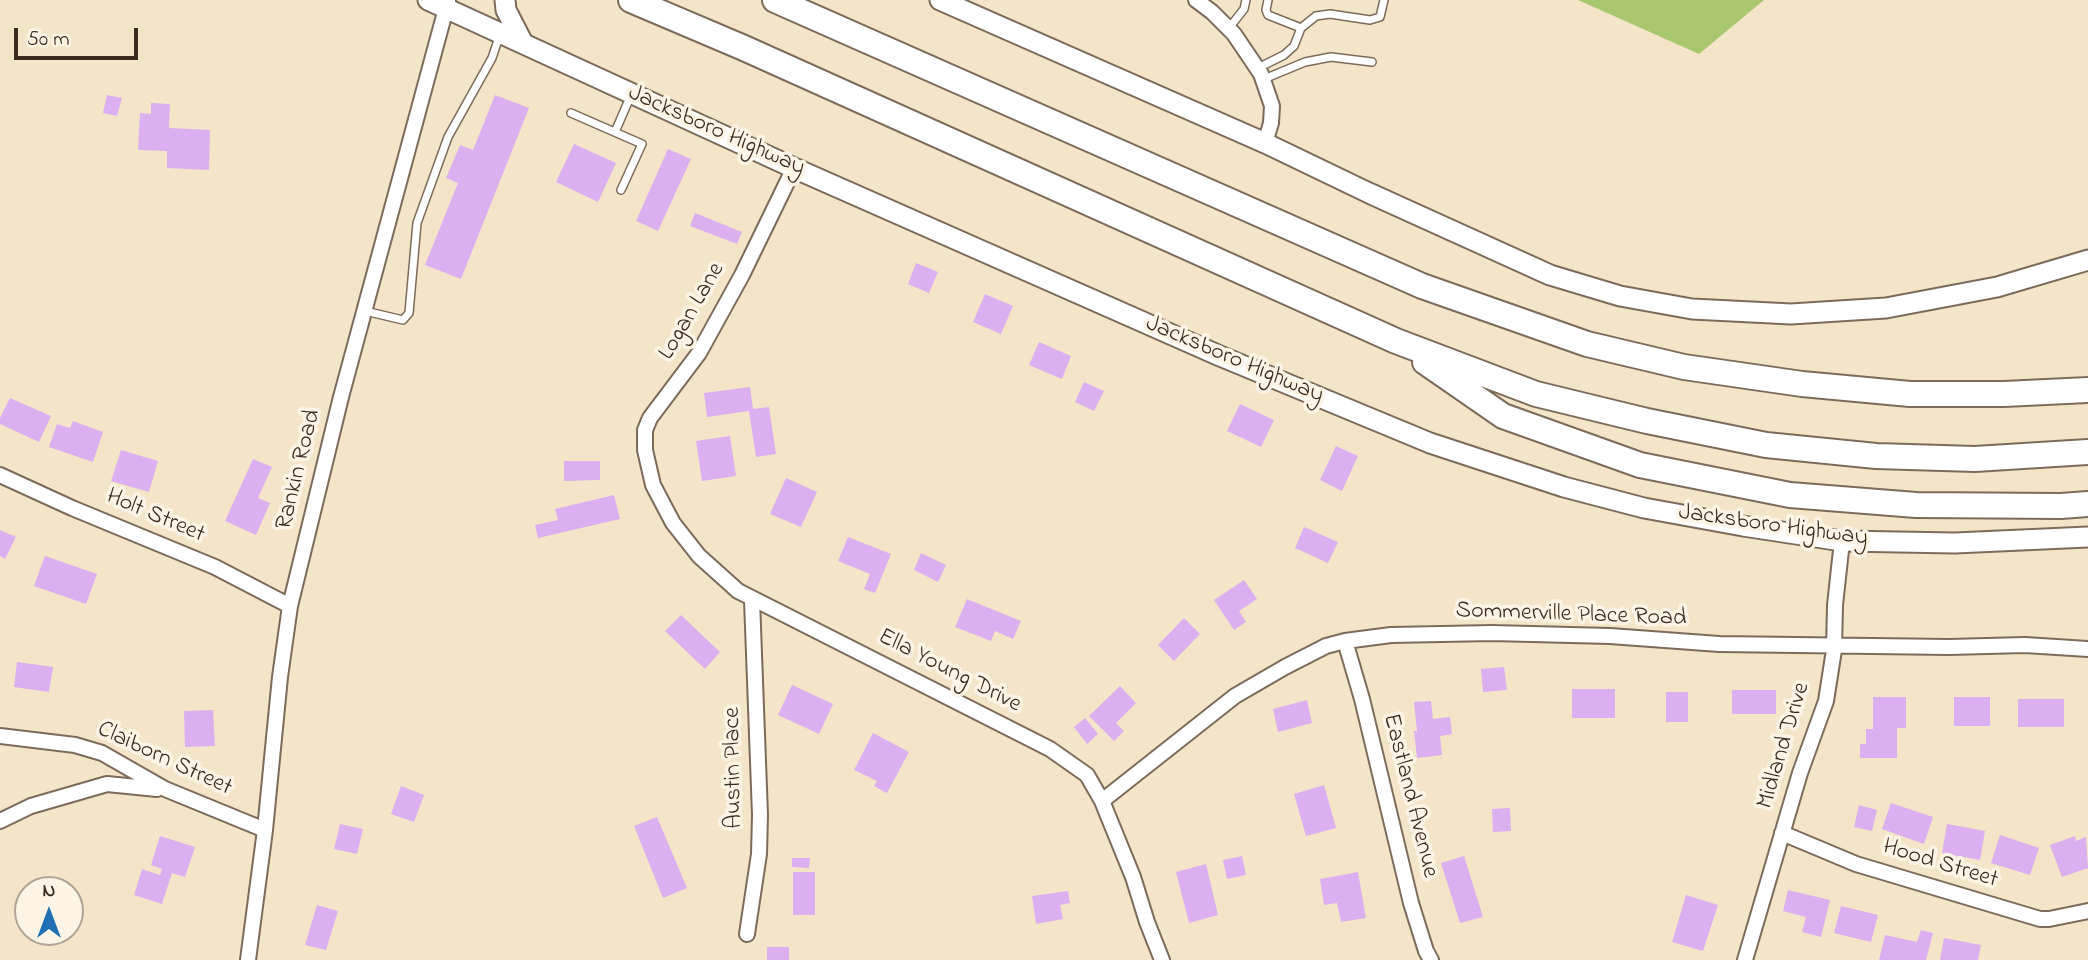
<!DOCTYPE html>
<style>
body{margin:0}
#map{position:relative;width:2088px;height:960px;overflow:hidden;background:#f4e5c9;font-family:"Indie Flower",sans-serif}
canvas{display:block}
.north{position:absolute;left:14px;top:876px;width:70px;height:70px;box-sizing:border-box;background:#fcf5e5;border:2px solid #afa495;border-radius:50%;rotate:0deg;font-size:19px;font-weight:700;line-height:28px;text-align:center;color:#3b2a1e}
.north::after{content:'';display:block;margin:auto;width:24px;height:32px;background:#1f6fb2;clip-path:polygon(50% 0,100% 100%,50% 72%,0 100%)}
.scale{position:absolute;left:14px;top:28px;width:124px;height:32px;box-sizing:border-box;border:4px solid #3b2a1e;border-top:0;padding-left:9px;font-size:21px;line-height:24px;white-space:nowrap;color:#3b2a1e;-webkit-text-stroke:5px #fcf5e5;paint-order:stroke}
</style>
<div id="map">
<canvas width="2088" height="960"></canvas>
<div class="north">N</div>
<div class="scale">50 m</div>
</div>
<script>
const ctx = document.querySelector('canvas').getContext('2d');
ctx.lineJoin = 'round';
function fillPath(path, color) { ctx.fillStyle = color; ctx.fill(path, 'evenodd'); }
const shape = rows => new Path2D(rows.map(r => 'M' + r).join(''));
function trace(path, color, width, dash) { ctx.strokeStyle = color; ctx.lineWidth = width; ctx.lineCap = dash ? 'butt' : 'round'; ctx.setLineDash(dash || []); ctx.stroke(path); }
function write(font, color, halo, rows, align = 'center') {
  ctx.font = font + ' "Indie Flower",sans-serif'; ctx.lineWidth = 7; ctx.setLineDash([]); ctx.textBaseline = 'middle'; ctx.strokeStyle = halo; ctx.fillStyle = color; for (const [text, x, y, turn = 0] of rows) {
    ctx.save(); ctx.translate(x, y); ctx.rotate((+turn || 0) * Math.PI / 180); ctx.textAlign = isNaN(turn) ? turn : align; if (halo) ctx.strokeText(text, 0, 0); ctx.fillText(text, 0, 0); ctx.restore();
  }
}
fillPath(shape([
 [1578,0,1764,0,1699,54]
]), '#a9c76f');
fillPath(shape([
 [107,95,122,98,117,116,103,113],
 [495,95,529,108,461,279,425,265,458,183,446,178,460,145,473,150],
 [151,103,170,104,169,128,210,130,209,170,167,168,167,151,138,150,140,113,151,114],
 [574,144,616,163,598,202,556,182],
 [668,149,691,159,658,231,636,221],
 [695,213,742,232,737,244,690,226],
 [916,263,938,272,929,293,908,284],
 [985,294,1013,306,1001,334,973,322],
 [1039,342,1071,356,1062,379,1029,365],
 [1084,382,1104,391,1094,411,1075,402],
 [750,387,753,409,769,407,776,454,756,457,749,411,707,417,704,393],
 [10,398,51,416,39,442,0,424,0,418],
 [1240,404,1274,420,1261,447,1227,431],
 [73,421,103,432,93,462,49,447,57,424,70,428],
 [730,436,736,476,702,481,696,441],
 [1336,446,1358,456,1342,491,1320,480],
 [121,450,158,461,149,492,111,481],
 [253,459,272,467,258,498,270,503,256,535,225,521],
 [564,461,600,461,600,480,564,481],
 [786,478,817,492,801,527,770,514],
 [614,495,620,519,538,538,535,525,558,520,555,509],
 [1304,527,1338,542,1328,563,1295,548],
 [0,530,16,537,5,559,0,556],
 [848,537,891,554,875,593,864,589,870,574,838,561],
 [921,553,946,565,938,582,914,570],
 [45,556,97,574,86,604,34,586],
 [1244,580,1257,599,1239,611,1246,622,1234,630,1214,600],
 [967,599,1021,621,1013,639,995,631,991,641,955,627],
 [681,615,720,652,705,669,665,631],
 [1184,618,1200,634,1174,661,1158,645],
 [17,662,53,667,49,692,14,687],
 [1504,667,1507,690,1483,692,1481,669],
 [792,685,833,704,819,734,778,715],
 [1120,686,1136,703,1116,723,1124,731,1114,741,1089,716],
 [1572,689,1615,689,1615,718,1572,718],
 [1732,690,1776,690,1776,714,1732,714],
 [1666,692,1688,692,1688,722,1666,722],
 [1873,697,1906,697,1906,728,1897,728,1897,758,1860,758,1860,744,1866,744,1866,729,1873,729],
 [1954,697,1990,697,1990,726,1954,726],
 [2018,699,2064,699,2064,727,2018,727],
 [1307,700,1312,723,1278,732,1273,709],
 [1431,701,1433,719,1450,717,1452,734,1440,736,1442,755,1417,758,1414,731,1417,731,1414,702],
 [213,710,215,746,185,747,184,711],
 [1085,718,1098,734,1087,744,1074,727],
 [873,733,909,752,887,793,874,786,877,781,854,770],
 [1324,785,1336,828,1306,836,1294,794],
 [401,786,424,795,414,822,391,814],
 [1891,803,1933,817,1924,844,1882,829],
 [1859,805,1877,810,1872,831,1854,827],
 [1510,808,1511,831,1493,832,1492,809],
 [657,817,687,888,663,898,634,826],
 [340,824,363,829,357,854,334,849],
 [1947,824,1985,831,1980,860,1942,853],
 [2000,835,2039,848,2030,875,1991,863],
 [160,836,195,847,185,877,172,873,162,904,134,895,142,869,160,875,162,869,151,865],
 [2075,836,2076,841,2086,837,2088,868,2062,877,2050,845],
 [1242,856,1246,875,1227,879,1223,860],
 [1464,856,1483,917,1460,923,1441,863],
 [792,858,810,858,809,868,792,867],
 [1206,864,1218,915,1189,923,1176,872],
 [793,872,815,872,815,915,793,915],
 [1358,872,1366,918,1341,922,1337,903,1324,905,1320,879],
 [1788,890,1830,900,1821,937,1802,932,1806,917,1783,911],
 [1068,891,1070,903,1060,905,1063,919,1036,924,1032,896],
 [1686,895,1718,905,1703,951,1672,942],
 [317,905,338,911,326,950,305,945],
 [1841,906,1878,915,1871,942,1834,933],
 [1921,930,1933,933,1926,960,1879,960,1885,935,1917,942],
 [1944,938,1981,945,1978,960,1940,960],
 [767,947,789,947,789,960,767,960]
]), '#dbaff0');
const lane = shape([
 [1268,0,1266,10,1268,15,1301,28],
 [1229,28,1244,9,1246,0],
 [1258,68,1284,55,1294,46,1301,28,1316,16,1330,14,1370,20,1380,17,1384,0],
 [1264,79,1305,62,1331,57,1372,62],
 [571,113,642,144,621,190],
 [615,132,631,95],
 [365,311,403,320,409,313,417,223,448,137,492,58,500,34]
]);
const street = shape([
 [1196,0,1212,12,1234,34,1261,74,1272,106,1271,123,1265,143],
 [794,168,742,275,699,353,650,418,645,430,645,450,653,485,673,523,699,556,738,591,1050,749,1087,775,1102,801,1133,877,1147,922,1162,960],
 [0,475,72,508,215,567,290,606],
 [1345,641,1362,699,1411,903,1426,951,1431,960],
 [0,736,75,745,102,753,165,789,265,830],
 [1102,801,1235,696,1285,667,1326,646,1345,641,1391,635,1492,633,1610,636,1719,644,1949,647,2025,645,2088,649],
 [0,821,31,806,107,784,157,789],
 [1782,833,1856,864,2040,919,2049,919,2088,911],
 [747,934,759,854,760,815,752,600],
 [248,960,265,830,280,677,290,606,341,397,448,1],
 [1745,960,1800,773,1826,701,1834,650,1835,605,1842,541]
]);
const secondary = shape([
 [428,0,794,168,1220,356,1430,443,1564,487,1644,508,1743,526,1842,541,1955,543,2088,537],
 [505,0,506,10,523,43],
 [940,0,1265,143,1369,193,1550,275,1620,296,1692,309,1791,314,1886,308,1997,287,2088,260]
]);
const highway = shape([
 [631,0,744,48,1396,341,1536,394,1647,421,1766,445,1876,456,1975,459,2088,452],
 [775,0,1422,286,1587,344,1684,367,1802,384,1910,394,2004,394,2088,390],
 [1425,362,1503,416,1640,465,1790,495,1916,505,2061,506,2088,504]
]);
trace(lane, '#7c6b5a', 10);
trace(street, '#7c6b5a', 18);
trace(secondary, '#7c6b5a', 23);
trace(highway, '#7c6b5a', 28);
trace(lane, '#fff', 7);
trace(street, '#fff', 14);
trace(secondary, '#fff', 19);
trace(highway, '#fff', 24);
write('24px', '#3b2a1e', '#fcf5e5', [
 ["Jacksboro Highway",716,132,24],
 ["Logan Lane",693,312,-60],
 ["Jacksboro Highway",1234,361,23],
 ["Rankin Road",300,470,-76],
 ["Holt Street",155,517,23],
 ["Jacksboro Highway",1773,527,8],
 ["Sommerville Place Road",1571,616,2],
 ["Ella Young Drive",949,672,27],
 ["Midland Drive",1785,746,-73],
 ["Claiborn Street",164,760,25],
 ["Austin Place",735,768,-91],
 ["Eastland Avenue",1409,796,76],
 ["Hood Street",1940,865,17]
]);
</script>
